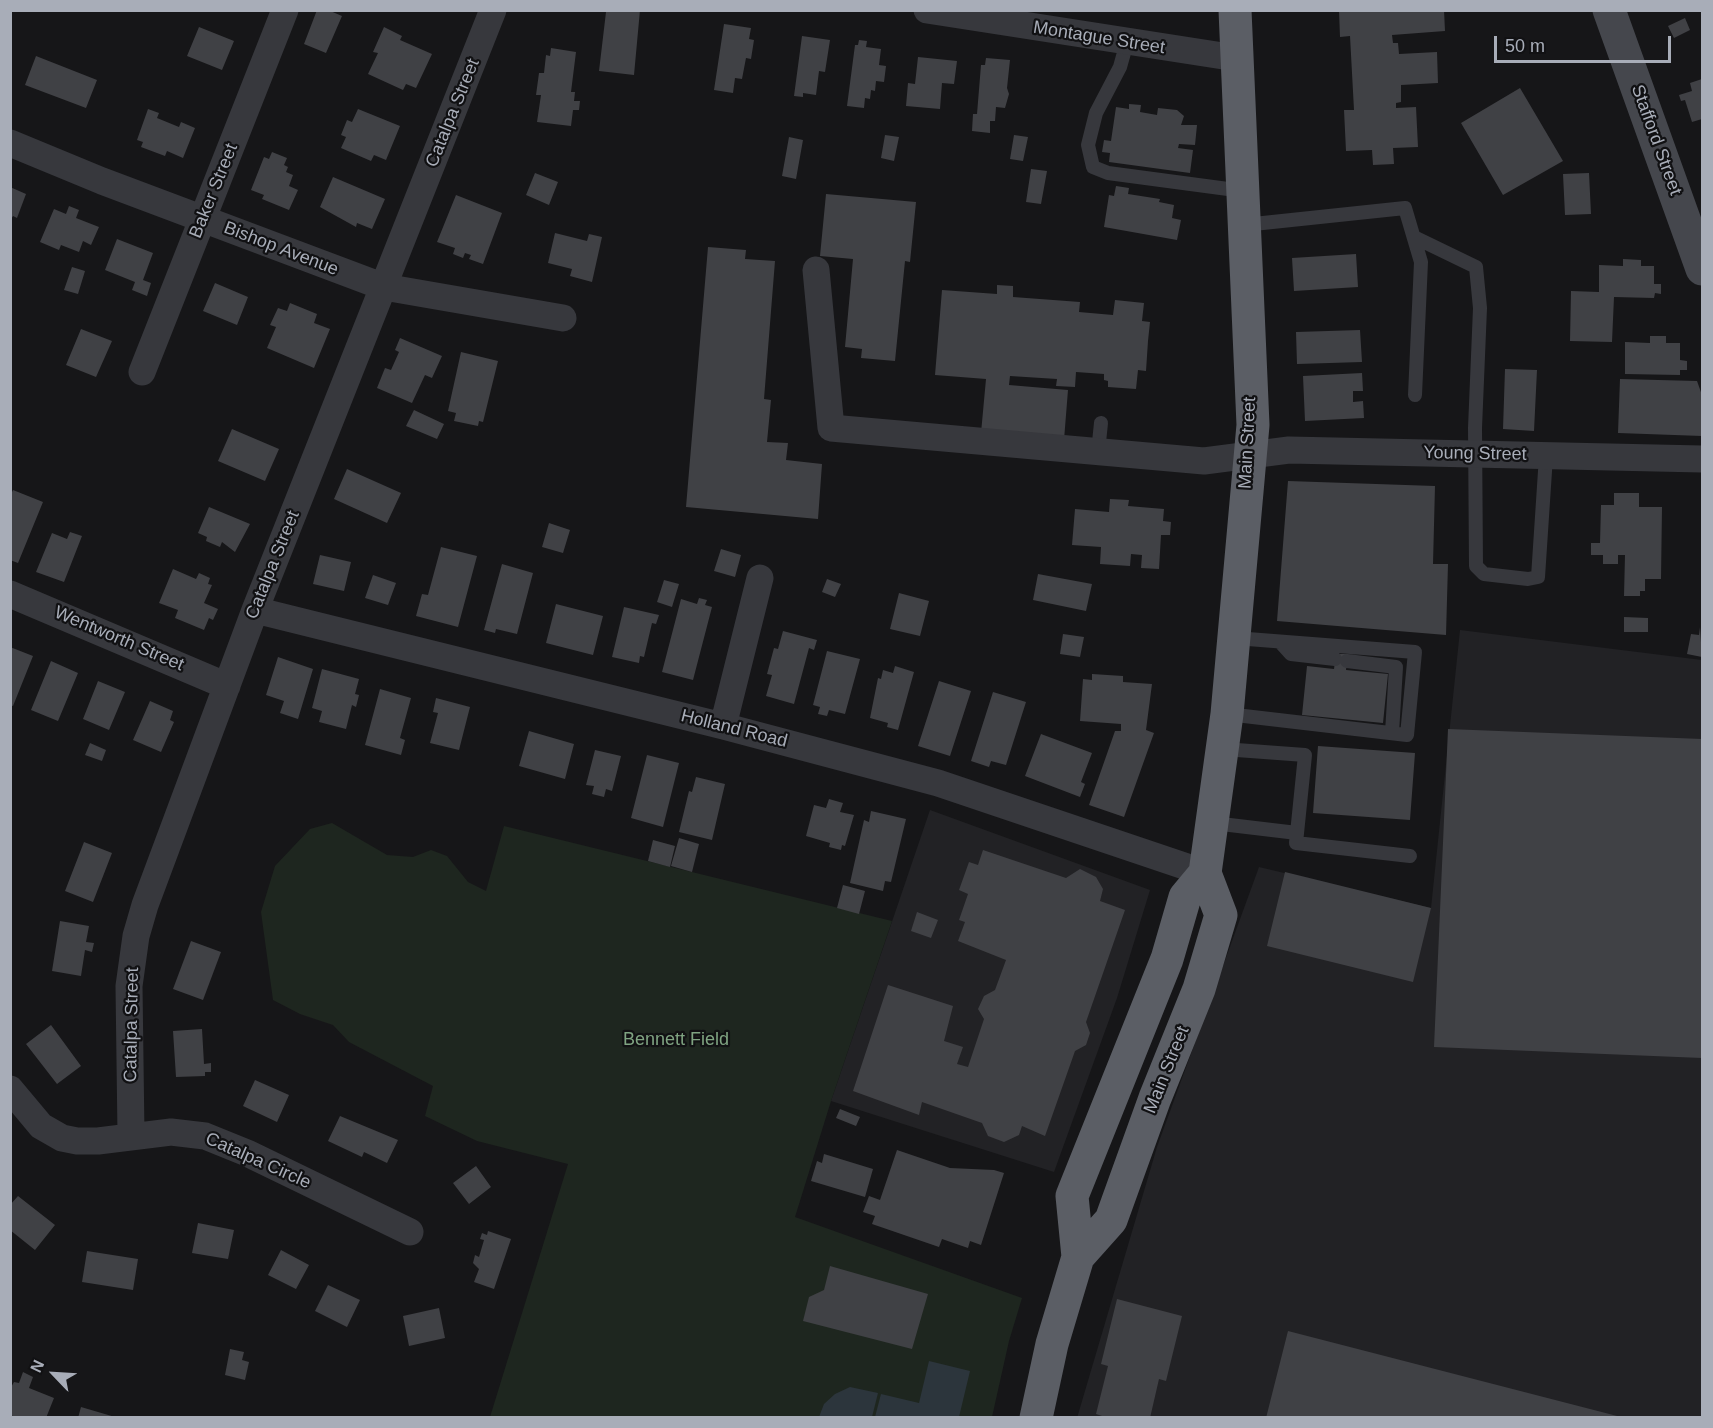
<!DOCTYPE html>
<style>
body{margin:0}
#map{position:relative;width:1713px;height:1428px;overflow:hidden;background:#161618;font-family:Helvetica,sans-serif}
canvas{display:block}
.frame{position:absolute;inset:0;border:12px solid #a8adb8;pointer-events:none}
.north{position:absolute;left:24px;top:1344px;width:60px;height:60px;-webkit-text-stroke:4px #111113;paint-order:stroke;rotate:295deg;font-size:16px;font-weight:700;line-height:24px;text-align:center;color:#a8adb8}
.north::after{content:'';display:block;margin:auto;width:21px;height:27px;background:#a8adb8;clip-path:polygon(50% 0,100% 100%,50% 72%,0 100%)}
.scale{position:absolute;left:1494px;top:36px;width:177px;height:27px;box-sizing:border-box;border:3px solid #a8adb8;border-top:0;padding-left:8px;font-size:18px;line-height:21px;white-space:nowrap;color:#a8adb8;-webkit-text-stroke:4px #111113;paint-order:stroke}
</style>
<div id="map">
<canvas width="1713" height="1428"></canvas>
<div class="frame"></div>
<div class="north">N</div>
<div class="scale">50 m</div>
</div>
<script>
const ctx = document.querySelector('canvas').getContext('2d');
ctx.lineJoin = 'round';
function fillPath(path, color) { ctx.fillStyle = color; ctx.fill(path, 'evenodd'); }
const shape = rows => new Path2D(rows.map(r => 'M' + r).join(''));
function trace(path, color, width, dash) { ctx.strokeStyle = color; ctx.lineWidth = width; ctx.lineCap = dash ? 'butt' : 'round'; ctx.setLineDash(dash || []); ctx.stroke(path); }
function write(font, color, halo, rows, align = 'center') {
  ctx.font = font + ' Helvetica,sans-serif'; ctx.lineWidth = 4.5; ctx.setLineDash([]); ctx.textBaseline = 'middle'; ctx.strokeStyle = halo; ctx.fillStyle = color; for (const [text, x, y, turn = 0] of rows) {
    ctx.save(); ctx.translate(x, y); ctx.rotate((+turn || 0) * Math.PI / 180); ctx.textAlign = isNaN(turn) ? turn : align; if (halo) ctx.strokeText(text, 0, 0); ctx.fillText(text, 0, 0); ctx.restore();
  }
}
fillPath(shape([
 [1460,630,1702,660,1702,1417,1077,1418,1157,1147,1259,867,1431,908],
 [930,810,1150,890,1117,998,1054,1172,831,1101]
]), '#222225');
fillPath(shape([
 [332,823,387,855,413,857,431,850,447,856,468,882,486,891,504,826,892,921,831,1101,795,1217,1022,1298,1009,1341,992,1417,490,1417,568,1164,477,1141,425,1116,433,1086,349,1042,333,1025,300,1014,273,1000,261,912,275,866,310,829]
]), '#1e261f');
fillPath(shape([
 [929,1361,970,1371,959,1417,875,1417,881,1394,919,1403],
 [850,1387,878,1393,872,1417,819,1417,824,1404,835,1394]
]), '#2c353c');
fillPath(shape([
 [317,10,328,10,342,16,326,53,304,44],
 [610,10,640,10,634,75,599,71,606,12],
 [1339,10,1444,10,1445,31,1392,35,1393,43,1398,43,1399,54,1437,52,1438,83,1401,85,1401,102,1396,103,1396,108,1416,107,1418,147,1393,148,1394,164,1373,165,1372,150,1346,151,1344,110,1354,110,1350,36,1340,37],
 [1685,18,1690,30,1674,38,1668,26],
 [724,24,751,28,749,39,754,40,751,59,746,58,742,79,735,78,733,93,714,90],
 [199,27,234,41,222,70,187,56],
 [384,27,402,36,400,40,432,54,416,88,406,84,403,90,368,74,378,53,373,52],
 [802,36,830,40,825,72,819,71,816,95,803,93,803,97,794,96],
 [859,40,867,41,866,47,881,49,879,65,886,66,884,82,876,81,875,91,871,90,870,99,865,98,864,108,847,106,855,45,858,45],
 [551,48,576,52,571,92,575,92,574,101,580,101,579,110,573,110,571,126,537,122,541,95,536,95,539,73,544,73,546,55,550,56],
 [36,56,97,80,86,108,25,85],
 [918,57,957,61,954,84,942,83,940,109,906,106,908,83,915,84],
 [986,58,1010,60,1007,88,1009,94,1005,108,996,107,995,121,990,121,990,133,972,131,973,114,977,114,981,65,985,65],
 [1702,79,1702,119,1692,122,1685,100,1681,101,1679,95,1692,91,1690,83],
 [1520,88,1563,161,1503,195,1461,123],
 [1129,104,1141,105,1140,112,1157,115,1158,108,1177,110,1184,116,1181,125,1197,125,1195,145,1179,144,1178,148,1193,150,1190,173,1109,162,1110,153,1102,152,1104,140,1111,141,1116,107,1129,109],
 [148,109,159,113,157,118,179,127,181,122,195,128,183,158,167,151,165,156,141,147,143,142,137,140],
 [358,109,400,126,386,160,374,155,371,161,341,148,346,137,341,135,347,120,352,122],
 [885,135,899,137,894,161,881,158],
 [1014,135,1028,137,1023,161,1010,159],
 [789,137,803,140,796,179,782,176],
 [272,152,287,158,284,165,288,167,286,172,293,175,289,186,298,190,289,210,262,199,264,195,251,190,264,157,269,159],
 [1031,169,1047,171,1041,204,1026,202],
 [535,173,558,182,549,205,526,195],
 [1589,173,1591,214,1565,215,1563,174],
 [333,177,385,199,372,229,357,223,356,227,320,207],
 [1116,186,1129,188,1128,194,1160,199,1159,202,1174,205,1172,218,1181,220,1177,240,1104,227,1109,195,1114,196],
 [10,187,26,194,17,218,13,216,10,221],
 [826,194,916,202,910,262,905,261,895,361,861,358,862,349,845,347,853,259,820,256],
 [456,195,502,213,483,264,469,259,471,255,465,253,463,258,453,254,455,248,437,242],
 [69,206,79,210,76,218,99,227,91,245,83,241,79,252,61,245,59,250,40,242,54,209,66,214],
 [555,233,587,241,589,234,602,237,592,282,570,276,572,269,548,263],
 [117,239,153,253,143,280,151,283,147,296,132,290,135,282,105,270],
 [708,247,746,250,745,259,775,261,764,399,771,400,767,442,788,443,786,460,822,464,818,519,686,507],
 [1356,254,1358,287,1294,291,1292,258],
 [1623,259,1641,260,1641,266,1654,266,1654,284,1661,284,1661,294,1655,293,1654,298,1614,297,1612,342,1570,341,1571,291,1599,292,1599,265,1623,266],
 [72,267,85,271,78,294,64,290],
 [215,283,248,297,237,325,203,311],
 [997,285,1013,286,1013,297,1080,302,1079,312,1113,315,1115,300,1144,303,1142,321,1150,322,1148,341,1146,371,1138,370,1136,389,1108,387,1108,381,1104,380,1104,374,1076,372,1075,387,1056,386,1057,379,1010,376,1009,385,1068,390,1064,440,981,433,986,379,935,375,942,290,997,294],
 [290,303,317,314,314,323,330,329,314,368,267,348,276,327,270,325,278,308,287,311],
 [81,329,112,341,96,377,66,365],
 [1360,330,1362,362,1297,364,1296,332],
 [1650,336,1666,336,1666,343,1680,343,1680,360,1687,361,1687,370,1680,370,1680,375,1625,374,1625,342,1650,343],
 [400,338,442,356,432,378,425,375,412,403,377,388,385,368,391,370,399,352,395,350],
 [461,352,498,361,483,422,479,421,478,426,454,421,456,413,448,411],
 [1505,369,1537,370,1534,431,1503,429],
 [1362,373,1363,391,1353,391,1353,402,1363,401,1364,418,1305,421,1303,376],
 [1620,379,1697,381,1702,395,1702,436,1618,433],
 [414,410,444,424,437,439,406,426],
 [232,429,279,449,265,481,218,461],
 [347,469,401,493,387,523,334,499],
 [1288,481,1435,486,1433,564,1448,564,1446,635,1277,621],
 [13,490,43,502,18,563,10,560,10,496],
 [1614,493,1639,493,1639,507,1662,507,1661,579,1645,579,1645,591,1640,591,1640,596,1624,596,1625,555,1618,555,1618,564,1603,564,1603,555,1591,555,1591,543,1600,543,1601,505,1614,505],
 [1110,499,1129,500,1128,506,1164,509,1163,521,1171,522,1170,535,1161,535,1159,569,1141,568,1142,555,1131,554,1130,566,1100,564,1101,547,1072,545,1075,509,1109,512],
 [209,507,250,524,235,552,222,542,220,547,206,541,207,537,198,533],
 [549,523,570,530,563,553,542,547],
 [70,532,82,536,64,582,36,572,52,533,67,539],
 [441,547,477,556,458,627,416,616,422,594,428,595],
 [721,549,741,555,735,577,714,571],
 [320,555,351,562,344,591,313,584],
 [502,564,533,573,517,634,496,629,495,633,484,630],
 [173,569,196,579,199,573,210,578,208,584,212,585,204,603,218,609,213,620,209,618,204,630,175,618,178,610,159,603],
 [1038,574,1092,584,1086,611,1033,600],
 [373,575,396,583,388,605,365,598],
 [827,579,841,584,835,597,822,592],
 [664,580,679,584,672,607,657,602],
 [899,593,929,601,920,636,890,629],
 [699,598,707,600,705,605,712,607,693,680,662,672,681,599,697,604],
 [556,604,603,616,593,655,546,643],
 [624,607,659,615,656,624,652,623,644,657,640,656,639,663,612,657],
 [1624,617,1648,618,1648,632,1624,632],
 [1700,627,1702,657,1687,654,1691,634,1699,635],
 [783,631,817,640,814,650,809,648,794,704,766,696,772,675,767,674,774,648,778,649],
 [1063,634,1084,637,1080,657,1060,654],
 [10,647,33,656,13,706,10,705],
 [827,651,860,659,845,714,829,710,827,716,818,714,820,707,813,705],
 [1336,654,1348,654,1346,670,1388,674,1383,723,1302,715,1307,666,1334,669],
 [278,657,313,669,298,719,280,713,284,701,266,695],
 [51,661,78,673,58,721,31,710],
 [895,666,914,672,898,730,887,727,888,723,870,718,878,678,881,679,883,670,893,673],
 [322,669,359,679,355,694,359,695,356,707,352,705,346,729,319,722,322,711,312,708],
 [1092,674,1123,676,1123,682,1152,684,1146,730,1154,733,1124,817,1089,805,1115,731,1121,731,1121,724,1080,721,1083,679,1092,680],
 [98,681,125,692,109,730,83,719],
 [939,681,971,691,950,756,918,746],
 [380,689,411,698,400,738,405,740,401,755,365,745],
 [993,692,1026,702,1006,765,991,761,989,767,971,761],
 [436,698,470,707,459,750,430,743,438,713,433,712],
 [150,701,173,711,170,720,174,722,161,752,133,740],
 [1448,729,1702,739,1702,1058,1434,1047],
 [529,731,574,744,565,779,519,766],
 [1041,734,1092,753,1081,782,1085,784,1080,797,1025,776],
 [90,743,106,750,102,761,85,755],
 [1318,746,1415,753,1410,820,1313,813],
 [595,750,621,756,612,791,606,789,604,797,592,794,594,786,586,785],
 [647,755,679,763,663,827,631,818],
 [696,777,725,784,712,840,679,832,689,791,692,792],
 [829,799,843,803,840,812,854,815,845,846,842,845,841,850,829,847,830,843,806,836,814,805,826,808],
 [871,811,906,819,891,882,885,881,883,891,850,883,864,820,869,822],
 [679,838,699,844,692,872,671,866],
 [653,840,675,846,670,867,648,861],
 [84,842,112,853,93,902,65,891],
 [983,850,1066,878,1080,869,1096,877,1103,889,1100,901,1125,910,1086,1022,1090,1033,1086,1045,1075,1051,1045,1136,1022,1126,1019,1135,1004,1142,988,1136,982,1123,922,1102,919,1115,853,1091,888,985,953,1006,944,1041,963,1047,957,1064,968,1067,984,1019,978,1009,984,996,995,990,1006,960,958,941,965,922,959,920,968,894,959,890,969,862,978,865],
 [1285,872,1431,908,1413,982,1267,946],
 [843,885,865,891,859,914,837,908],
 [917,912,938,920,931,938,911,931],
 [60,921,89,926,86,942,94,943,92,952,85,950,81,976,52,971],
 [191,941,221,952,203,1000,173,989],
 [51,1025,81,1066,57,1084,26,1044],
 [202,1029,204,1064,211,1063,211,1072,205,1072,205,1076,176,1077,173,1031],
 [255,1080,289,1095,277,1122,243,1106],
 [840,1109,860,1117,856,1126,836,1118],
 [340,1116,398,1140,387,1163,364,1152,362,1157,328,1141],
 [897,1150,950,1168,994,1170,1004,1173,981,1245,970,1241,968,1248,942,1239,939,1247,872,1224,875,1216,863,1212,869,1196,880,1200],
 [824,1154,873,1169,865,1197,811,1181,817,1161,822,1163],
 [476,1166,491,1187,469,1204,453,1183],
 [18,1196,55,1225,35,1250,10,1230,10,1205],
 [198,1223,234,1230,228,1259,192,1253],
 [488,1231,511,1239,494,1289,474,1282,479,1269,473,1263,475,1255,479,1257,484,1240,480,1239,482,1233,487,1235],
 [281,1250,309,1265,296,1289,268,1275],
 [87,1251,138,1259,133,1290,82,1282],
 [830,1266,928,1294,912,1349,803,1321,809,1297,824,1290],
 [328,1285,360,1300,347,1327,315,1311],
 [1117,1299,1182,1316,1166,1381,1159,1379,1150,1418,1108,1418,1096,1414,1108,1366,1101,1364],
 [439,1308,445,1338,409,1346,403,1316],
 [1288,1331,1621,1417,1621,1418,1266,1418],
 [230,1349,244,1352,242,1360,249,1362,245,1380,225,1375],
 [23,1372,33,1377,29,1388,54,1398,46,1418,15,1418,10,1414,10,1389,14,1382,19,1383],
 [81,1407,115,1417,115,1418,78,1418]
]), '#404145');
trace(shape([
 [1127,42,1120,67,1096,113,1088,145,1093,167,1108,173,1243,191],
 [1244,225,1405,208,1421,262,1415,395],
 [1414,237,1476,267,1480,308,1475,428,1476,566,1484,574,1528,579,1538,577,1546,456],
 [1098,452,1101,423],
 [1281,643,1291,654,1335,659],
 [1347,661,1396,667,1392,733],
 [1227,714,1407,735,1415,652,1235,638],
 [1223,749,1305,755,1296,843,1410,856],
 [1213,823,1297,833]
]), '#37383d', 14);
trace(shape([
 [927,10,1236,58],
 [10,143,102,181,384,287,563,318],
 [816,270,831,428,1204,461,1289,450,1702,459],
 [142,372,285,10],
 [10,594,227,686],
 [255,610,723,726,938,783,1205,873],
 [723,726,760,578],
 [10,1089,41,1126,62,1138,77,1141,98,1141,171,1132,205,1136,247,1153,410,1232],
 [131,1135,129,986,136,936,145,905,255,610,493,10]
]), '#37383d', 27);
trace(shape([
 [1609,10,1702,269]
]), '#45474d', 33);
trace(shape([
 [1078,1257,1111,1220,1155,1098,1199,989,1221,915,1205,873,1227,714,1253,425,1235,10],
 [1036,1418,1052,1344,1078,1257,1072,1196,1167,959,1185,897,1205,873]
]), '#5b5e65', 33);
write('18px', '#a8adb8', '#111113', [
 ["Montague Street",1099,38,9],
 ["Catalpa Street",453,113,-68],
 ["Stafford Street",1656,140,70],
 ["Baker Street",214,191,-68],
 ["Bishop Avenue",281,249,21],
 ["Main Street",1248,443,-87],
 ["Young Street",1475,454,1],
 ["Catalpa Street",273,565,-68],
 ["Wentworth Street",119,639,23],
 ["Holland Road",734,729,14],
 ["Catalpa Street",132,1025,-89],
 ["Main Street",1167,1070,-68],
 ["Catalpa Circle",258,1161,24]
]);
write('18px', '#7fa381', '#111113', [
 ["Bennett Field",676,1040]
]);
</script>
